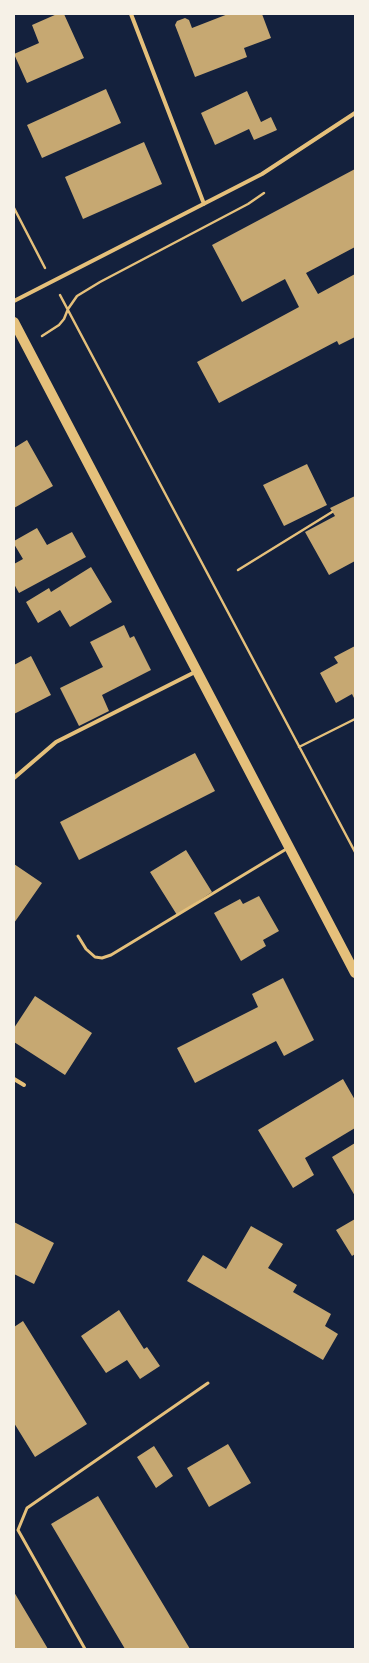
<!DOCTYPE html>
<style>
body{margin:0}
#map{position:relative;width:369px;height:1663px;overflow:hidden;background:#14213d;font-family:Cabin,sans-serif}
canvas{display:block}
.frame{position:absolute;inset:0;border:15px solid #f6f1e7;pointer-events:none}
</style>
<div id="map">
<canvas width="369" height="1663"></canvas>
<div class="frame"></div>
</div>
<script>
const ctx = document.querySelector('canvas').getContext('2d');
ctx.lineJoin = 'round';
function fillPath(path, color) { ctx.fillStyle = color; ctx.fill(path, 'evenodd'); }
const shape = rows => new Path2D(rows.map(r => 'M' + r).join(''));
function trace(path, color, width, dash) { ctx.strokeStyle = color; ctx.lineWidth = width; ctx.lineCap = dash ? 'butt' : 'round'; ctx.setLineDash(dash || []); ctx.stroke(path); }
fillPath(shape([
 [57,14,64,14,84,58,27,83,14,54,39,43,32,25],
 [228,14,262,14,271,38,244,48,247,57,195,77,175,25,177,21,185,18,189,20,192,28],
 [106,89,121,123,42,158,27,125],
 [247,91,261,122,271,117,277,130,254,140,249,129,215,145,201,113],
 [144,142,162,184,83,219,65,177],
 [355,169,355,247,306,273,318,294,355,274,355,337,339,345,337,341,219,403,197,362,299,307,285,279,242,302,212,245],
 [27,440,53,486,14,508,14,448],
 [307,464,327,505,284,526,263,485],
 [355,496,355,561,329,575,305,532,335,516,330,508],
 [37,528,47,545,72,532,86,557,19,593,14,584,14,564,23,559,14,544,14,541],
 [91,567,112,602,70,627,60,610,38,623,26,602,49,588,51,592],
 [124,625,130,638,134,636,151,670,102,695,109,711,79,726,60,688,103,667,90,642],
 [355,646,355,700,352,694,336,703,320,673,338,663,334,657],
 [31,656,51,695,14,714,14,665],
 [195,753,215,791,79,860,60,822],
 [186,850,212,892,177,915,150,872],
 [14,864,42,883,14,923],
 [259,896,279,931,263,940,266,946,241,961,214,913,240,899,243,904],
 [283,978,314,1040,284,1056,276,1041,195,1083,177,1048,258,1007,252,994],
 [35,996,92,1033,65,1075,14,1042,14,1028],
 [343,1079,355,1100,355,1128,305,1158,314,1175,293,1188,258,1130],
 [355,1143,355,1196,332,1157],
 [355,1219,355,1254,352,1256,336,1230],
 [14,1222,54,1243,34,1284,14,1274],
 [251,1226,283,1244,268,1268,297,1285,293,1292,331,1314,325,1326,338,1334,323,1360,187,1281,203,1255,226,1269],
 [119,1310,144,1349,147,1347,160,1366,140,1379,127,1360,106,1373,81,1336],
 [23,1321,87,1424,35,1457,14,1423,14,1327],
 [228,1444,251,1483,209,1507,187,1468],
 [154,1446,173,1476,156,1488,137,1457],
 [98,1496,190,1649,125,1649,51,1524],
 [14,1592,48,1649,14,1649]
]), '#c6a872');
trace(shape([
 [14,208,45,268],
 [60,295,355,852],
 [42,336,59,325,64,319,68,309,77,296,100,282,248,204,264,193],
 [238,570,332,512],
 [299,747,355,719]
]), '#e5c07b', 2.5);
trace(shape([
 [78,936,86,949,95,957,102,958,111,955,288,848],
 [85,1649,18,1530,27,1508,208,1383]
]), '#e5c07b', 3);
trace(shape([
 [131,14,204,204],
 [14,301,262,174,355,113],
 [14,778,56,742,197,671],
 [14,1079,24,1085]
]), '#e5c07b', 4);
trace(shape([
 [14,322,355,973]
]), '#e5c07b', 10);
</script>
